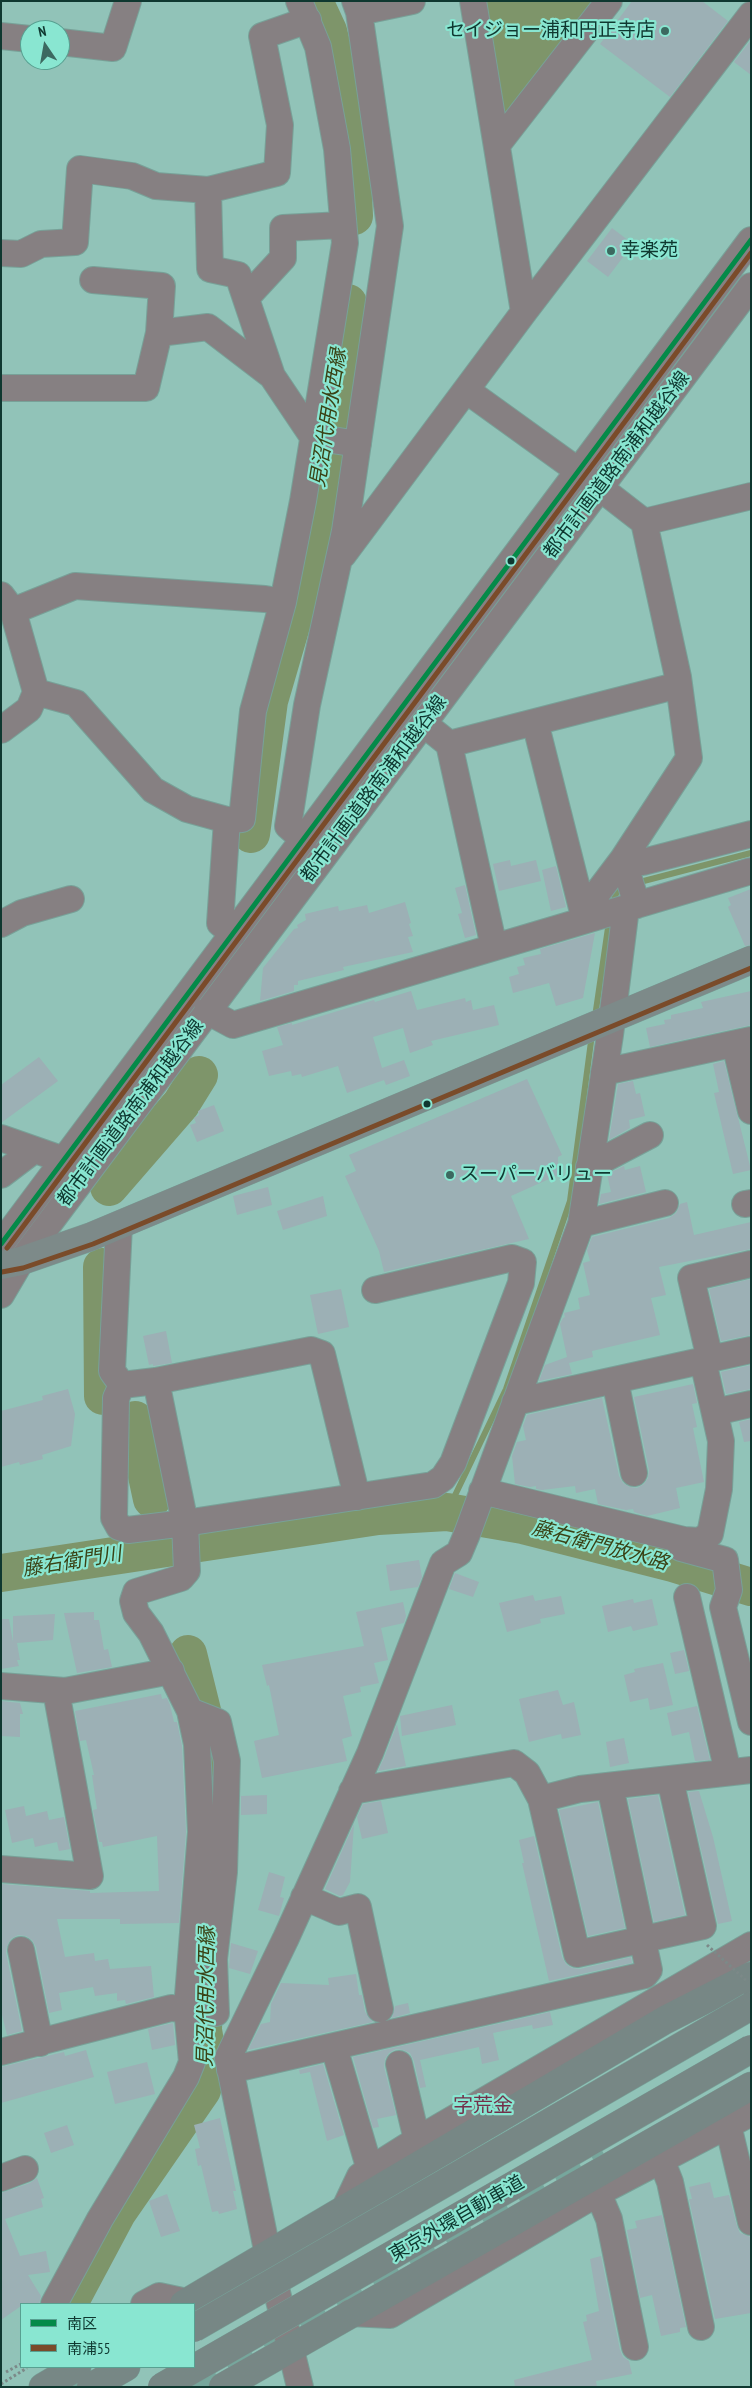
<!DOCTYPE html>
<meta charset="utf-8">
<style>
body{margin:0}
#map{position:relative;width:752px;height:2388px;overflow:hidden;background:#91c3b8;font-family:"PT Sans Narrow","Noto Sans JP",sans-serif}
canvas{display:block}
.frame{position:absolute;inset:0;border:2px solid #0f3830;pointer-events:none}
.legend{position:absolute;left:20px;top:2303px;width:175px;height:65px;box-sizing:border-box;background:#89e6d1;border:1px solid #58a091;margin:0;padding:6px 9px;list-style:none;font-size:15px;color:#0f3830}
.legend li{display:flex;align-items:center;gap:10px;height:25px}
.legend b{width:25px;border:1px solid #58a091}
.north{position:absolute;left:20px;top:20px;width:50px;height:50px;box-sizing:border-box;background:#89e6d1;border:1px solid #58a091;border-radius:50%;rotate:348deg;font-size:14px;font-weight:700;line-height:20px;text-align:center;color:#0f3830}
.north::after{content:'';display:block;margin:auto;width:18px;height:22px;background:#3c6960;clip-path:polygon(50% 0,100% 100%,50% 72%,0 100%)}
</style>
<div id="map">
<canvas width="752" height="2388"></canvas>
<div class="frame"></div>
<ul class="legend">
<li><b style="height:6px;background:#048a49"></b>南区</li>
<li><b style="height:6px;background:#7a4b2a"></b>南浦55</li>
</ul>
<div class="north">N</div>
</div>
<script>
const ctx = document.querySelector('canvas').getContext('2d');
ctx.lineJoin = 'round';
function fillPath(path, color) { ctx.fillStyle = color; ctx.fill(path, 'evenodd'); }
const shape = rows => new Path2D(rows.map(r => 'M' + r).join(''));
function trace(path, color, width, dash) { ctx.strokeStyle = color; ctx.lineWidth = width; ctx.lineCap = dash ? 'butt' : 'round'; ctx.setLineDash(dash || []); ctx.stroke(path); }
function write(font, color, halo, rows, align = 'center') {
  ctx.font = font + ' "PT Sans Narrow","Noto Sans JP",sans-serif'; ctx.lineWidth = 4.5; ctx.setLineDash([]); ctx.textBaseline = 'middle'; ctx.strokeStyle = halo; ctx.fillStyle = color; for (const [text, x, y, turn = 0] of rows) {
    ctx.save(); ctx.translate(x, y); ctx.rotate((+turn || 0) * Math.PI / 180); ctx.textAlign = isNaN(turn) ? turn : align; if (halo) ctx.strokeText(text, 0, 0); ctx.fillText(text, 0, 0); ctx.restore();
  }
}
fillPath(shape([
 [484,1,600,1,501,118]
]), '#7e956a');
trace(shape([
 [636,883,751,853],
 [612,906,618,888,624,887],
 [595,1017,609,921],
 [447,1512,506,1389,570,1201,592,1034]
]), '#7e956a', 6);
trace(shape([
 [314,1,328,31,338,72,351,152,354,216],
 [251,834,269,701,305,578,325,457,348,303],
 [109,1187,181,1104,199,1075],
 [102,1267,103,1396],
 [135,1420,152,1499],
 [1,1573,378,1516,447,1512,523,1525,673,1563,751,1587],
 [188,1654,210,1743,213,1806,211,1851],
 [69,2303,117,2213,202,2090,209,2066,203,2030,204,1973]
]), '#7e956a', 38);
fillPath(shape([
 [632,1,702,1,728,21,670,97,600,44],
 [751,40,751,75,734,62],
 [612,228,633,244,608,277,587,261],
 [510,860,511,866,536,860,541,881,499,891,493,864],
 [556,866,566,907,551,911,542,870],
 [465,885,476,935,465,938,458,914,462,913,455,888],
 [751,889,751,945,745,946,728,907,731,905,728,898],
 [405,902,411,923,409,924,413,936,408,937,413,952,343,967,344,970,298,981,298,985,294,985,294,991,260,1001,263,968,294,929,298,928,297,925,306,920,305,914,338,906,339,911,367,905,369,913],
 [595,933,583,998,556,1006,549,983,513,993,509,977,519,974,517,967,525,965,523,958,541,954,540,949],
 [411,991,417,1010,465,998,466,1002,471,1000,473,1010,494,1005,499,1025,431,1041,433,1045,410,1053,403,1028,373,1037,382,1068,404,1060,410,1076,386,1085,384,1080,347,1093,338,1066,302,1077,301,1074,292,1076,291,1071,269,1076,262,1051,283,1045,277,1027,292,1023,292,1025,374,1000,375,1002],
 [751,991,751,1025,650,1047,646,1028,665,1024,664,1020,671,1019,671,1015,703,1008,701,1002],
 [39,1057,58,1081,1,1123,1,1085],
 [724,1061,751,1170,733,1174,714,1093,719,1092,713,1064],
 [527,1079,562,1155,558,1157,558,1175,511,1196,529,1239,384,1272,379,1251,345,1176,356,1171,349,1155],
 [633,1081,636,1094,640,1093,645,1116,629,1120,630,1128,609,1140,618,1084],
 [214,1105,224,1131,197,1142,190,1125,196,1123,194,1118,199,1115,198,1111],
 [624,1166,625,1170,640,1166,646,1192,599,1204,601,1194,611,1192,607,1174],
 [268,1187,272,1205,237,1215,233,1196],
 [323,1196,327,1216,283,1230,277,1211],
 [687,1202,694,1235,751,1222,751,1249,659,1267,666,1295,651,1298,660,1335,592,1351,593,1357,569,1363,572,1374,539,1381,545,1365,567,1357,560,1324,563,1318,565,1317,564,1313,580,1309,578,1298,590,1295,583,1263,590,1261,587,1250,592,1237,669,1218,676,1213,680,1204],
 [751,1279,751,1335,721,1341,709,1289],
 [341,1289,349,1327,318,1334,310,1295],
 [166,1331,172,1363,153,1366,153,1364,149,1365,143,1336],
 [751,1365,751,1389,726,1394,721,1372],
 [693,1384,697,1403,692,1404,697,1427,693,1428,704,1482,676,1488,680,1508,647,1516,634,1512,633,1509,626,1510,598,1504,595,1489,576,1493,575,1486,542,1490,536,1489,536,1486,530,1487,515,1484,512,1456,517,1442,526,1440,523,1426,527,1415,602,1398,619,1476,623,1483,630,1487,637,1488,644,1484,648,1478,649,1470,634,1397],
 [68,1389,75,1414,71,1446,42,1455,43,1459,20,1465,19,1462,1,1467,1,1411,43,1400,42,1396],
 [751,1419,751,1441,744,1442,739,1422],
 [419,1560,422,1577,418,1587,390,1591,386,1565],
 [455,1573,479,1582,473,1597,449,1589],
 [533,1595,535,1601,561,1596,565,1614,540,1619,541,1623,507,1632,499,1603],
 [633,1599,634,1603,652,1599,658,1625,633,1631,631,1626,608,1632,602,1606],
 [403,1602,406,1616,404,1623,381,1628,388,1660,374,1663,379,1683,360,1687,361,1692,343,1696,352,1736,342,1739,347,1761,262,1778,254,1741,279,1735,269,1685,267,1686,262,1665,364,1646,356,1612],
 [94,1612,94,1620,99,1620,104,1650,108,1649,112,1667,77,1673,64,1613],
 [55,1614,53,1640,17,1643,20,1660,17,1660,19,1666,1,1669,1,1619,9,1619,13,1642,13,1616],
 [684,1650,689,1671,675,1674,670,1653],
 [663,1663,673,1705,650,1710,648,1698,630,1702,624,1675,635,1672,634,1669],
 [558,1690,563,1705,574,1702,581,1735,562,1739,561,1734,529,1742,519,1699],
 [161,1694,162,1699,167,1698,170,1705,174,1722,177,1722,182,1746,186,1832,179,1923,120,1924,120,1919,57,1919,65,1957,94,1953,95,1961,108,1959,110,1969,151,1966,154,1997,126,2004,125,2000,117,2001,117,1993,95,1996,93,1987,59,1993,62,2010,49,2013,36,1947,32,1940,26,1936,18,1935,11,1939,7,1946,6,1953,22,2031,7,2035,1,2011,1,1884,90,1891,90,1893,159,1891,157,1836,103,1847,102,1842,99,1842,93,1810,97,1809,92,1775,94,1775,86,1740,80,1741,75,1711],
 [1,1701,20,1703,23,1714,20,1714,20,1737,1,1736],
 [452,1705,456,1725,402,1736,400,1716],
 [697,1706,710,1760,695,1761,689,1732,672,1736,667,1713],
 [397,1724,406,1766,378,1771,384,1758],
 [624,1738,629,1763,610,1767,606,1742],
 [699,1791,713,1837,732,1921,718,1924,688,1792],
 [267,1795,267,1814,241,1815,241,1796],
 [658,1795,685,1915,654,1922,628,1799],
 [381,1801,388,1833,362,1839,357,1817,363,1804],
 [598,1802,625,1928,588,1936,559,1810],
 [24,1806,26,1816,47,1811,49,1820,64,1817,70,1849,59,1851,57,1842,35,1847,33,1838,12,1843,5,1810],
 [354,1824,350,1882,343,1895,340,1896,325,1889],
 [534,1836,562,1957,566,1964,572,1968,580,1969,631,1957,632,1963,549,1981,522,1863,524,1863,519,1840],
 [269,1872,285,1877,280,1897,284,1898,279,1916,258,1910],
 [231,1943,258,1951,250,1974,229,1968],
 [356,1974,359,1995,362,1995,365,2012,373,2022,248,2050,261,2024,270,2022,271,2004,281,1983,329,1985,328,1978],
 [408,2003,410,2013,392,2018,395,2006],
 [550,2012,553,2025,533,2029,532,2025,493,2033,499,2060,482,2064,479,2047,420,2060,426,2087,420,2088,414,2061,410,2053,403,2050,396,2049,389,2053,385,2059,384,2067,396,2115,377,2119,379,2127,373,2128,353,2057],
 [173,2023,175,2045,152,2050,148,2029],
 [86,2050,94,2077,1,2103,1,2067,64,2052,65,2056],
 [147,2062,155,2094,115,2104,107,2072],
 [323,2064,344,2135,327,2141,310,2072,300,2074,299,2070],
 [220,2118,236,2191,233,2191,237,2209,219,2214,218,2211,212,2212,201,2165,198,2166,195,2149,200,2148,194,2125],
 [67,2125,74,2145,51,2153,44,2133],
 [37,2178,44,2198,41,2199,43,2207,5,2219,20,2256,46,2251,50,2272,28,2275,41,2296,39,2304,21,2304,21,2306,1,2320,1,2193,30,2183],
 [710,2182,714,2198,729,2195,737,2226,740,2233,751,2237,751,2313,715,2319,689,2199,692,2199,689,2187],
 [167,2194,180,2231,161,2237,149,2201],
 [662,2215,686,2327,680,2328,680,2332,661,2336,652,2295,640,2298,627,2230,637,2228,635,2221],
 [601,2256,620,2350,623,2357,629,2361,632,2374,596,2381,597,2387,515,2387,514,2380,592,2360,583,2322,587,2321,586,2315,599,2311,590,2259]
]), '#9cb0b5');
trace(shape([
 [61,2387,95,2367],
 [191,2387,604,2154]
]), '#77a79d', 28, [28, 14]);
const minor = shape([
 [355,1,359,12,412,1],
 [473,1,524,312],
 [1,36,30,39],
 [60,42,113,48,128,1],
 [497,145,609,1],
 [208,190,210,269,238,275,272,376],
 [1,253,21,254,41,244,75,242,80,169,132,176,156,186,208,190,277,173,280,125,262,36,308,20],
 [246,298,283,258,283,228,343,225],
 [159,333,208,327,272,376,313,437,358,444],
 [1,388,146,388,159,333,162,286,93,280],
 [466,390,577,470,644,522,751,496],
 [343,555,524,312,751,15],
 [1,595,13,611,36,692,76,703,153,790,187,809,227,820,220,923,233,934],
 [13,611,75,586,265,599,283,602],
 [535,722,585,920],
 [424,724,449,744,679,685],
 [1,730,29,709,36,692],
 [449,744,494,947],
 [227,820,242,819,253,711,283,602,303,501,345,243,337,149,318,47,299,1],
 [304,840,288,826,307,705,345,531,390,226,359,12],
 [637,905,623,859,689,758,678,677,644,522],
 [583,912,623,859,643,862,751,834],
 [1,924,22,913,71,899],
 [207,1011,233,1025,751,871],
 [735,1044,751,1111],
 [604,1072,751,1040],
 [1,1138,64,1160],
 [589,1167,650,1135],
 [1,1175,34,1150],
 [745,1204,751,1203],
 [581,1224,665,1203],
 [119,1225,112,1371,122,1385],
 [1,1244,751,240],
 [1,1295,21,1261,751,286],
 [710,1359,691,1278,751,1264],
 [615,1380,634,1473],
 [156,1381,185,1523,433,1485,443,1478,453,1463,521,1283,523,1262,512,1258,375,1290],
 [515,1402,751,1350],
 [715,1412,751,1404],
 [482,1491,684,1540,700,1541,710,1534,719,1489,721,1441,703,1361],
 [683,1543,681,1548,725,1560,729,1590,723,1607,751,1722],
 [687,1597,728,1772],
 [1,1686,65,1691,171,1671],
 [190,1711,218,1722,227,1761,224,1872,214,1959,216,2013],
 [352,1791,514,1763,527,1773,541,1799,580,1789,751,1770],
 [541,1799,577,1954,703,1926,670,1779],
 [1,1869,90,1876,56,1691],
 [304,1897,339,1912,358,1907,380,2009],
 [21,1950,40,2043],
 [1,2052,171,2008,204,2011],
 [336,2054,370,2170],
 [399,2064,417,2140],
 [230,2070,645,1975,649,1970,610,1786],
 [728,2125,751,2222],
 [661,2159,670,2182,701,2327],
 [1,2178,25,2169],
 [598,2193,609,2219,635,2347],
 [343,2212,360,2176,417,2140,751,1945],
 [54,2304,100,2219,186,2077,192,2062,187,2008,201,1832,197,1744,190,1711,151,1633,136,1613,133,1601,136,1592,181,1578,187,1571,185,1523,128,1530,119,1527,114,1518,116,1398,122,1385,156,1381,311,1350,322,1354,357,1497],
 [144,2304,159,2296,187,2302],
 [350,2313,390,2315,598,2193,751,2113],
 [300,2387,268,2255,228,2058,286,1938,370,1753,443,1563,459,1553,467,1534,581,1224,610,1035,626,908]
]);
const major = shape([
 [1,1265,21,1261,90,1237,751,960]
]);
const highway = shape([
 [184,2304,665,2020,751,1976],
 [43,2387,77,2367],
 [91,2387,126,2367],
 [223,2387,751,2086]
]);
trace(minor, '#78a198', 28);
trace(major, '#78a198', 29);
trace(highway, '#78a198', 29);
trace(shape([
 [6,2372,21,2364],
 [1,2384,27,2368]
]), '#7c8988', 3, [2.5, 2.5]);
trace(minor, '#868082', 26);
trace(major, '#7d8a89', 28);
trace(highway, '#778785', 28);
const highwayBridge = shape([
 [194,2328,751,2006],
 [162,2387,751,2049]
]);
trace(highwayBridge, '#78a198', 29, []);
trace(shape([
 [707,1945,748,1982]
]), '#7c8988', 3, [2.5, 2.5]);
trace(highwayBridge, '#778785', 28);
trace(shape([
 [1,1244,751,240]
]), '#048a49', 5);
trace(shape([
 [7,1248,751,253],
 [2,1272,23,1268,93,1244,751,968]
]), '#7a4b2a', 5);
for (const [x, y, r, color] of [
 [665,31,5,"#3c6960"],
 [611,251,5,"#3c6960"],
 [511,561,4.5,"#0f3830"],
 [427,1104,4.5,"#0f3830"],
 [450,1175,5,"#3c6960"]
]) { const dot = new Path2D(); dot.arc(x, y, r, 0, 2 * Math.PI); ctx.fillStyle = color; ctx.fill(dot); trace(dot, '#89e6d1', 2); }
write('19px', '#0f3830', '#89e6d1', [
 ["セイジョー浦和円正寺店",655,31,"right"],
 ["幸楽苑",621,251],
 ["スーパーバリュー",460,1175]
], 'left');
write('19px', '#0f3830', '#89e6d1', [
 ["都市計画道路南浦和越谷線",617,465,-53],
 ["都市計画道路南浦和越谷線",374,789,-53],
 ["都市計画道路南浦和越谷線",131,1113,-53],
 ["東京外環自動車道",457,2219,-30]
]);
write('italic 20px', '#3a4215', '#89e6d1', [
 ["見沼代用水西縁",329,418,-81],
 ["藤右衛門放水路",600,1546,15],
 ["藤右衛門川",72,1562,-9],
 ["見沼代用水西縁",207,1997,-89]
]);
write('20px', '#732f49', '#89e6d1', [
 ["字荒金",483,2106]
]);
</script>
